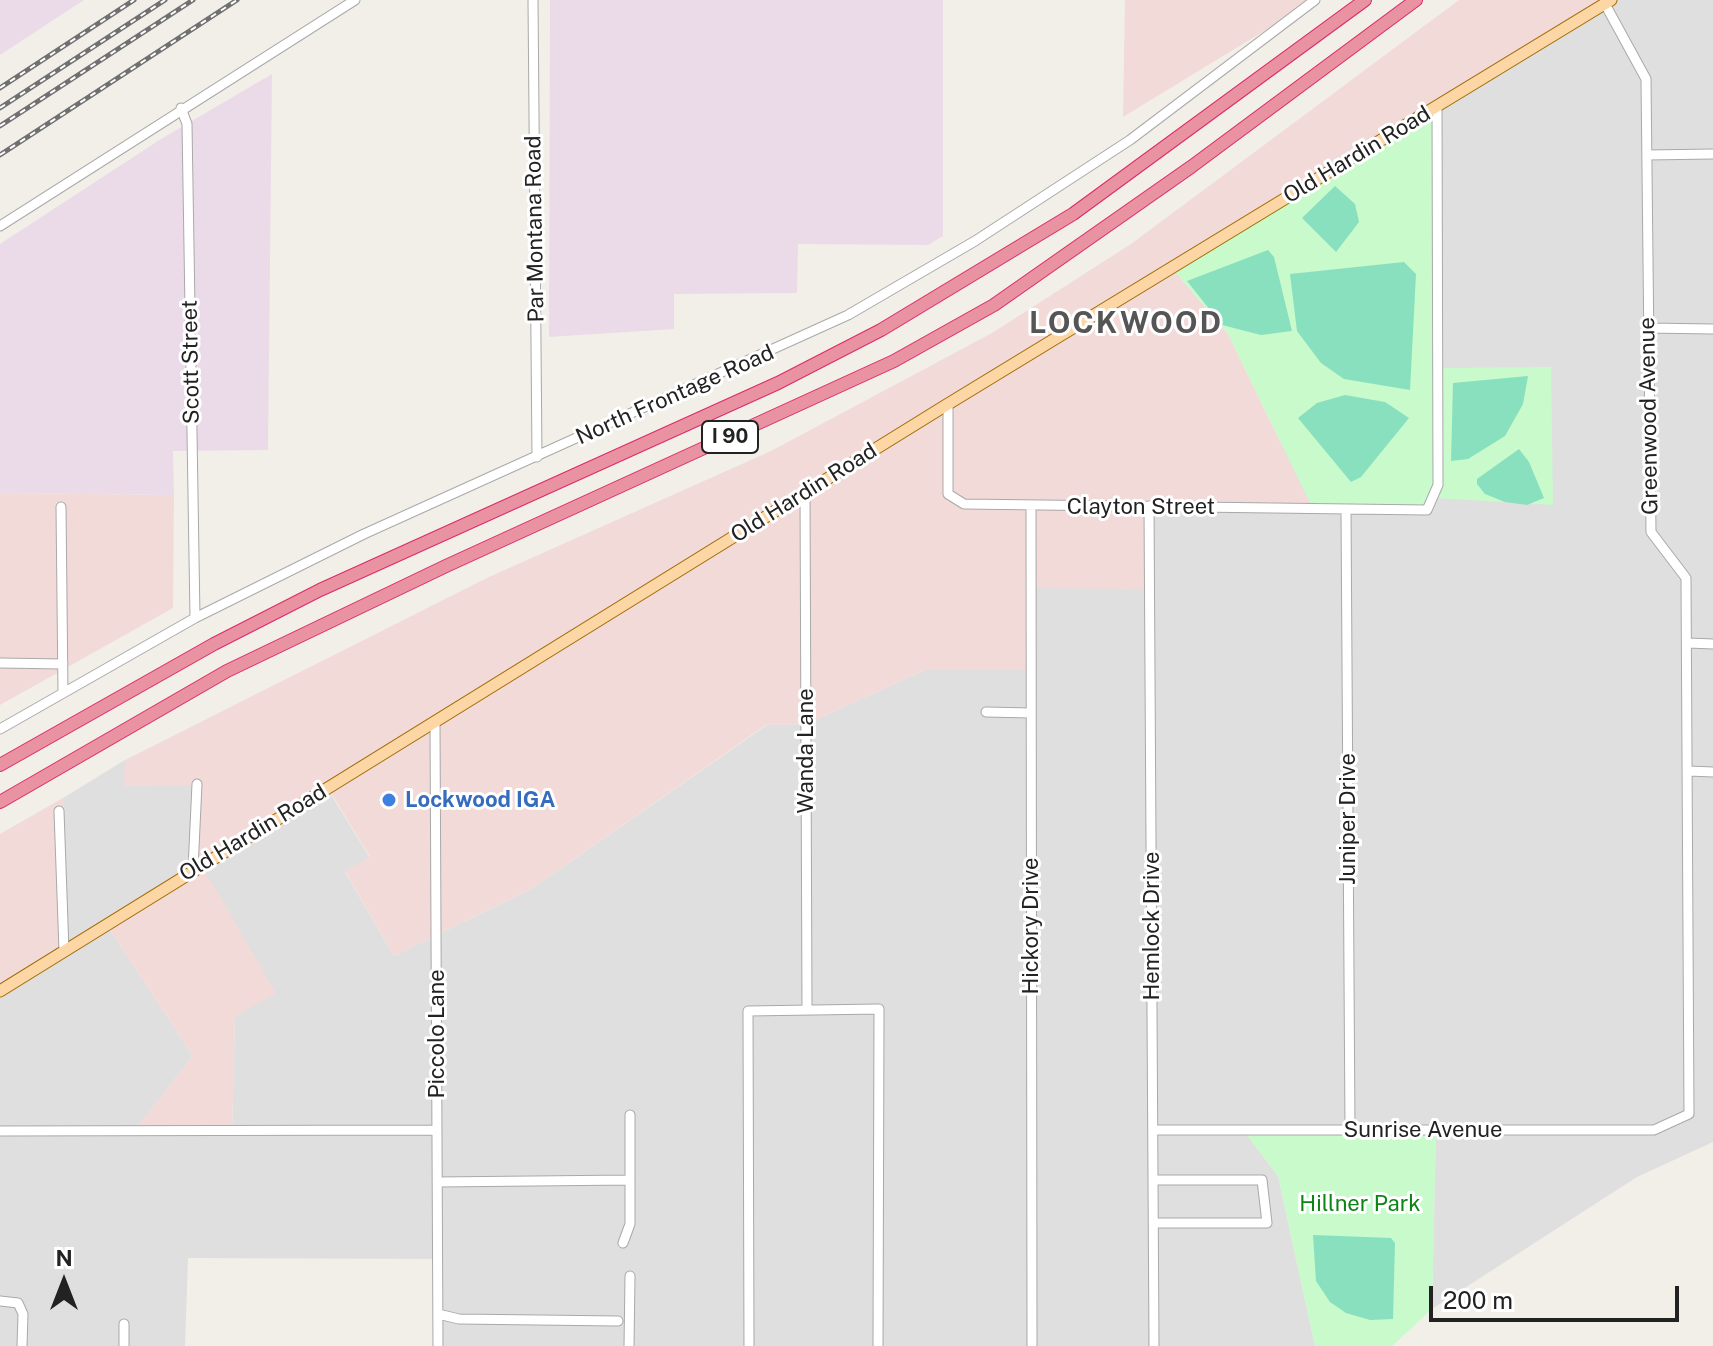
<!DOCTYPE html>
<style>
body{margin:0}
#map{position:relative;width:1713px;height:1346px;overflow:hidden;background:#f2efe9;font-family:"Public Sans",sans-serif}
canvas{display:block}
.north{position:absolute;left:24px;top:1242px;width:80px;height:80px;-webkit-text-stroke:6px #fff;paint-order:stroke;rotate:0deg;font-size:22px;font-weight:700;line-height:32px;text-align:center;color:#222}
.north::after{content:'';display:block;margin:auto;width:28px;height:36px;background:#222;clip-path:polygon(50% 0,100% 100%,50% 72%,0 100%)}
.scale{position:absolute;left:1429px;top:1286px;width:250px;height:36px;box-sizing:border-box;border:4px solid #222;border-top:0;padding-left:10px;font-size:24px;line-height:28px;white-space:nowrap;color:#222;-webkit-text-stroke:6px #fff;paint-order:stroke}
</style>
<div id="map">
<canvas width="1713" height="1346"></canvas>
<div class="north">N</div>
<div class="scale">200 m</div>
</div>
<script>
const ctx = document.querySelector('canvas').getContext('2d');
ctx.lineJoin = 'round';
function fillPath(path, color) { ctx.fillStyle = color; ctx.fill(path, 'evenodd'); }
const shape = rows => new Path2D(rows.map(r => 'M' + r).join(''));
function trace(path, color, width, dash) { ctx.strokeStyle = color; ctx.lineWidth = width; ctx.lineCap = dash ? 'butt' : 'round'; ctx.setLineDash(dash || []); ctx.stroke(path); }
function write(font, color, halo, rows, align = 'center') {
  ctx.font = font + ' "Public Sans",sans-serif'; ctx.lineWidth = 6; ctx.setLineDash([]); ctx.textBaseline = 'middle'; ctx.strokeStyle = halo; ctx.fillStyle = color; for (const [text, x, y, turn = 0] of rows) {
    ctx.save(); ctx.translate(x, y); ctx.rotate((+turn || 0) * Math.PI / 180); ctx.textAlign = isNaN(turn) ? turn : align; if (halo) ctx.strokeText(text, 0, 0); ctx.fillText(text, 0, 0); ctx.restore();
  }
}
fillPath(shape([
 [1611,0,1713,0,1713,1142,1637,1177,1432,1309,1436,1130,1244,1131,1278,1176,1315,1346,438,1346,437,1259,188,1258,185,1346,0,1346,0,991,64,950,63,798,125,760,125,786,197,784,193,869,106,924,193,1056,135,1130,232,1130,235,1016,201,864,327,788,370,858,345,872,394,956,531,889,767,725,806,724,927,669,1030,669,1031,588,1149,506,1438,368,1437,106]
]), '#e0dfdf');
fillPath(shape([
 [1125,0,1310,0,1310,3,1123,117],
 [1459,0,1611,0,1172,268,1228,334,1313,509,1149,507,1150,589,1031,588,1031,669,927,669,806,724,766,725,531,889,394,956,345,871,370,857,328,788,201,864,276,993,235,1016,232,1131,134,1131,193,1056,106,924,193,869,197,785,124,786,125,760,489,577,771,451,992,333,1131,244],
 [0,493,174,495,173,608,0,705],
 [63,798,64,951,0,991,0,834]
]), '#f2dad9');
fillPath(shape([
 [0,0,84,0,0,55],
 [550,0,943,0,943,236,928,245,798,244,797,293,674,294,674,329,549,337],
 [272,74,268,450,173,451,174,495,0,493,0,244,161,139]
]), '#ebdbe8');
fillPath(shape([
 [1437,106,1438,368,1551,367,1553,505,1435,498,1427,510,1313,509,1228,334,1172,268],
 [1243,1130,1436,1130,1432,1309,1392,1346,1315,1346,1278,1176]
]), '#c8facc');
fillPath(shape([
 [1335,186,1355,204,1359,222,1336,252,1302,218],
 [1268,250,1274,257,1292,331,1261,335,1222,325,1187,281],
 [1404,262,1416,274,1410,390,1344,379,1321,363,1297,331,1290,274],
 [1528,376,1523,404,1505,436,1468,459,1451,461,1453,383],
 [1345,395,1385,402,1409,418,1361,477,1351,482,1298,418,1317,403],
 [1519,449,1529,462,1544,498,1527,505,1505,502,1485,494,1477,484,1477,479],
 [1313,1235,1391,1238,1395,1243,1393,1319,1370,1320,1346,1313,1330,1302,1316,1281]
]), '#88e0be');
const minor = shape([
 [533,0,537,457],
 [181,108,187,124,195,618],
 [1647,155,1713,154],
 [0,226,355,0],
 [1647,328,1713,329],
 [948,404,948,494,964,504,1427,510,1438,485,1437,106],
 [805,492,807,1009],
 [1031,506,1032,1346],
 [1149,506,1154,1346],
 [61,507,63,693],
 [1346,509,1350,1129],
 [1689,643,1713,644],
 [0,663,63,664],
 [986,712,1031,713],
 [435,723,438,1346],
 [0,729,195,618,364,534,848,315,975,241,1130,140,1315,0],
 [1689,771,1713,772],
 [59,811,64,951],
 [193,869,197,784],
 [1154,1130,1654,1130,1689,1114,1686,578,1651,532,1646,79,1605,4],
 [0,1131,437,1130],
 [1154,1180,1262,1180,1267,1223,1154,1223],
 [437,1182,630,1180],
 [623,1243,630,1224,630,1115],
 [0,1301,18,1303,23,1314,22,1346],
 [438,1314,459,1319,618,1321],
 [124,1324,124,1346],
 [629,1346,630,1276],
 [749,1346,748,1011,879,1009,878,1346]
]);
const major = shape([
 [0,991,948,404,1611,0]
]);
const highway = shape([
 [0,765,214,644,320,590,778,383,881,330,1073,214,1365,0],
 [0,802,227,671,446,566,894,361,994,305,1191,167,1416,0]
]);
trace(minor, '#a9a9a9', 11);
trace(major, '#a06b00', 13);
trace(highway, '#dc2a67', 14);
trace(minor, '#fff', 9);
trace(major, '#fcd6a4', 11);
trace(highway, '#e892a2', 12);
const rail = shape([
 [0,88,134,0],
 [0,108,165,0],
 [0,126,193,0],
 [0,155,237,0]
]);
trace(rail, '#707070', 5);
trace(rail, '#fff', 2, [6]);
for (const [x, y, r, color] of [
 [389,800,8,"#3f7fe0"]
]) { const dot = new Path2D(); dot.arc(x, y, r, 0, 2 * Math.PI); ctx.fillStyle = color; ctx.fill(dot); trace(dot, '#fff', 3); }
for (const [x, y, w] of [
 [730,437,56]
]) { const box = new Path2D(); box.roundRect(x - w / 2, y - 16, w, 32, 6); ctx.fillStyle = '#fff'; ctx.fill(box); trace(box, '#222', 2); }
write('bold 20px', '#222', null, [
 ["I 90",730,437]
]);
write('22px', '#222', '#fff', [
 ["Old Hardin Road",1357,155,-31],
 ["Par Montana Road",535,229,-91],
 ["Scott Street",191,362,-91],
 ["North Frontage Road",675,395,-24],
 ["Greenwood Avenue",1649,416,-91],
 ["Old Hardin Road",804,493,-32],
 ["Clayton Street",1141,507],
 ["Wanda Lane",806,751,-90],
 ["Juniper Drive",1348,819,-90],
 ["Old Hardin Road",253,833,-31],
 ["Hickory Drive",1031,926,-90],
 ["Hemlock Drive",1152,926,-90],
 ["Piccolo Lane",437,1034,-90],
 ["Sunrise Avenue",1423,1130]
]);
write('bold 22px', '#366cbe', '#fff', [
 ["Lockwood IGA",405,800]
], 'left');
write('22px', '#0c8416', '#fff', [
 ["Hillner Park",1360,1204]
]);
ctx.letterSpacing = '2px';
write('bold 30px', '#555', '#fff', [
 ["LOCKWOOD",1126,324]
]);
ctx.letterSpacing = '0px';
</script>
